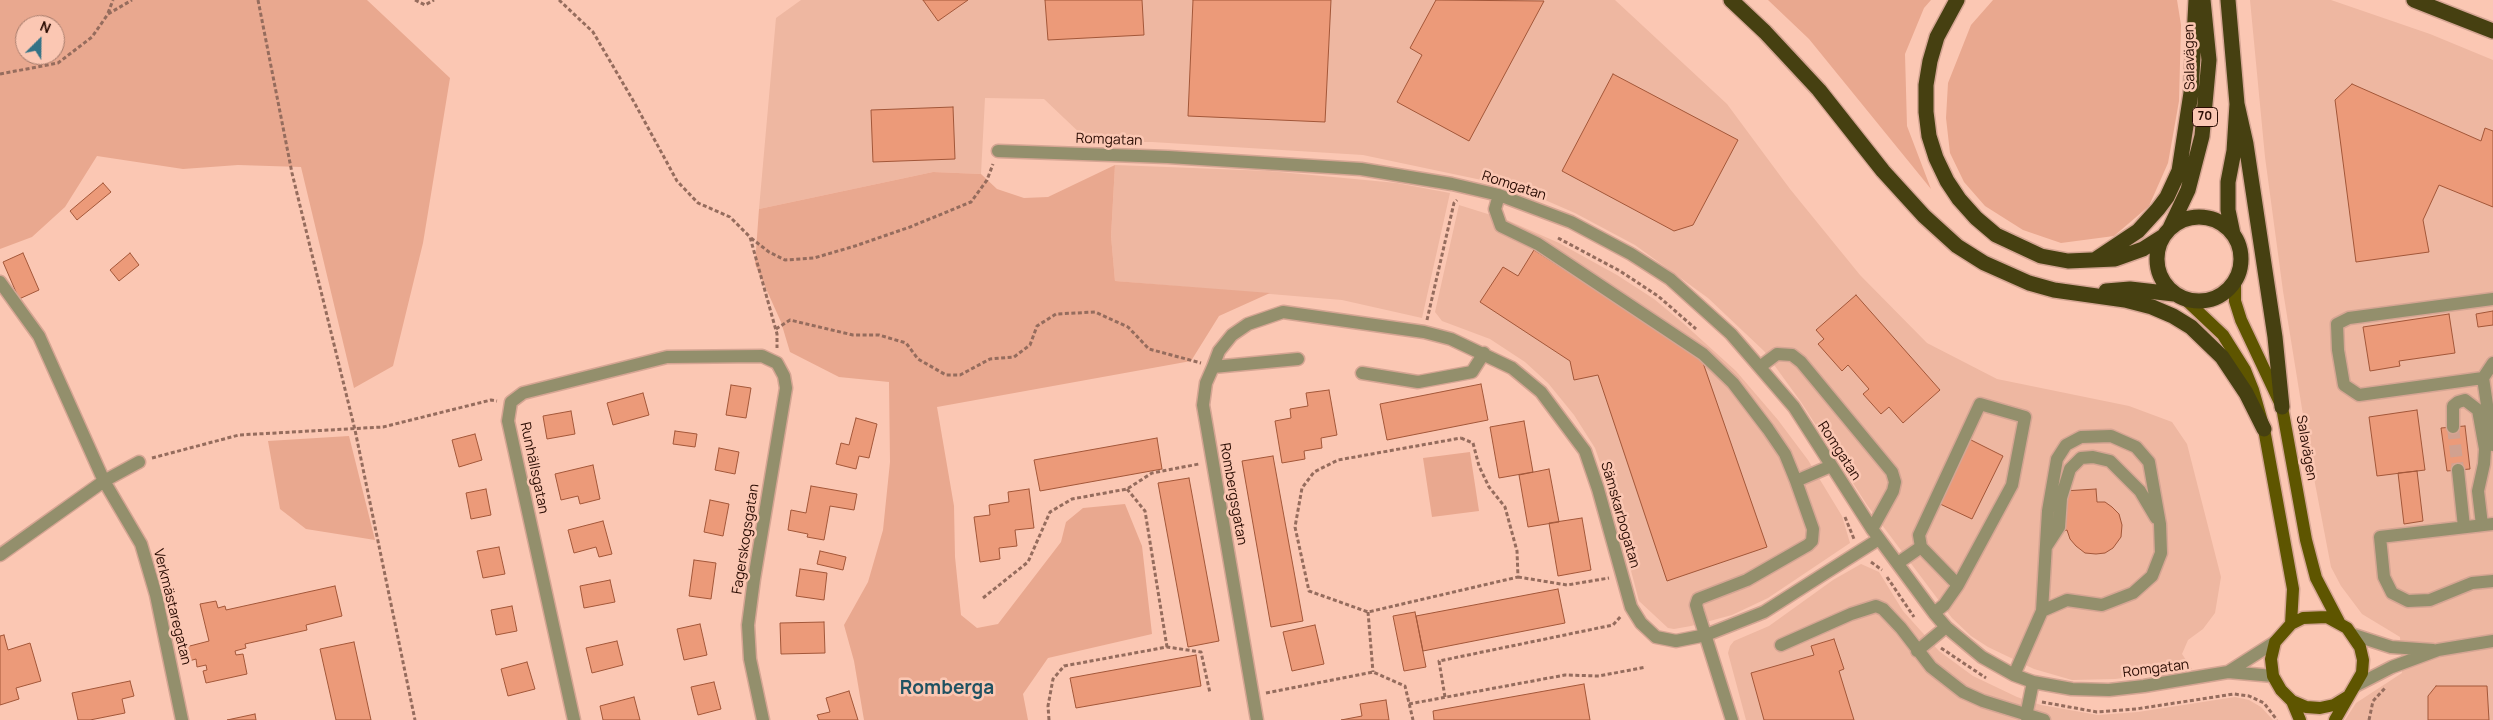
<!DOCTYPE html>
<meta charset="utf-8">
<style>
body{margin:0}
#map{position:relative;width:2493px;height:720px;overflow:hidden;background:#fbc7b3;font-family:Manrope,sans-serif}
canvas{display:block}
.north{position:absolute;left:15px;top:15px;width:50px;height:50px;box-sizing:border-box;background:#fbc7b3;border:1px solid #a77c6c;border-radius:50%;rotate:23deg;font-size:14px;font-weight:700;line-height:20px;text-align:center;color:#290b02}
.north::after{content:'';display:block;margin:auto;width:18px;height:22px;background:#327286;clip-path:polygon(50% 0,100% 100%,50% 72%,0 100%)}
</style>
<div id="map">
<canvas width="2493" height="720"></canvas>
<div class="north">N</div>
</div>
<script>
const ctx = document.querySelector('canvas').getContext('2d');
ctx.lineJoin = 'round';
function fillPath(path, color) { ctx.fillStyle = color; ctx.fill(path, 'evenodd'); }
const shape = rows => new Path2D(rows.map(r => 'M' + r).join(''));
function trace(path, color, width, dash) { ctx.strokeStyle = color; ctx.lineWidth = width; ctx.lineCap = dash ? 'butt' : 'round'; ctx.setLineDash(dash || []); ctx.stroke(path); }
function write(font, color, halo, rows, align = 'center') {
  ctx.font = font + ' Manrope,sans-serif'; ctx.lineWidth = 5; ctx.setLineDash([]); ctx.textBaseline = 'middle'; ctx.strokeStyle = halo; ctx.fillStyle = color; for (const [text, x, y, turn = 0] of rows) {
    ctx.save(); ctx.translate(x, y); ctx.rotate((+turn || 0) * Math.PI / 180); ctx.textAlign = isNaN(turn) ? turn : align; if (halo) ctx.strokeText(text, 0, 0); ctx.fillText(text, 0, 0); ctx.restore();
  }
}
fillPath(shape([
 [801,0,1615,0,1727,104,1790,189,1860,275,1927,343,1997,379,2129,406,2172,422,2187,444,2221,577,2215,613,2203,629,2188,640,2182,654,2192,669,2115,679,2072,680,2034,669,1988,647,1971,636,1952,618,1867,505,1801,402,1764,351,1708,298,1635,245,1575,213,1515,187,1363,155,1152,142,1099,142,1084,137,1044,99,985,98,981,174,933,172,759,209,776,18],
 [2250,0,2331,0,2430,34,2493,60,2493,720,2345,720,2356,703,2402,673,2400,637,2362,614,2341,586,2331,567,2309,452,2283,291,2265,157],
 [1115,165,1269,171,1397,183,1450,193,1422,318,1342,300,1115,281,1111,236],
 [1459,205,1507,220,1559,243,1617,275,1654,299,1683,323,1736,371,1778,420,1808,460,1842,516,1850,543,1768,598,1732,615,1691,626,1674,629,1668,628,1639,601,1610,491,1595,448,1574,415,1548,383,1525,362,1490,339,1442,321,1435,312],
 [1861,564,1879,572,1903,611,1939,651,1973,676,2017,697,2041,705,2098,715,2138,712,2235,697,2249,700,2261,707,2273,720,1746,720,1728,653,1730,646,1734,641,1769,626,1833,580]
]), '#eeb7a1');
fillPath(shape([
 [0,0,367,0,450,78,423,243,393,366,354,388,301,167,238,165,183,169,97,156,65,207,32,237,0,249],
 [25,25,55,25,55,55,25,55],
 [1768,0,1931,0,1924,8,1905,54,1907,126,1931,189,1809,39],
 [1993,0,2177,0,2181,25,2179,101,2168,163,2149,206,2114,236,2061,243,2023,230,1985,206,1964,182,1950,153,1946,118,1948,83,1971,25],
 [1115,165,1111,236,1115,281,1270,293,1219,316,1191,361,937,407,954,506,955,557,961,615,977,628,998,624,1061,542,1066,522,1083,508,1125,504,1142,546,1152,634,1048,658,1023,694,1028,720,864,720,854,661,844,625,868,582,883,530,890,462,889,382,839,377,790,352,781,322,755,264,759,209,933,172,981,174,997,189,1024,198,1048,197],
 [349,436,375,540,306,529,280,509,268,441],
 [1470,452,1479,511,1432,517,1423,458]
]), '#e9a88f');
const building = shape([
 [923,0,968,0,938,21,923,0],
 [1045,0,1142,0,1144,35,1048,40,1045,0],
 [1193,0,1331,0,1325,122,1188,116,1193,0],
 [1436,0,1544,1,1469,141,1397,102,1422,55,1410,48,1436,0],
 [1613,74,1738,140,1693,225,1674,231,1562,171,1613,74],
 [2352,84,2481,141,2485,128,2493,131,2493,207,2439,185,2423,220,2429,252,2356,262,2335,100,2352,84],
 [953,107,955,159,873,162,871,110,953,107],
 [103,183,111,192,77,220,70,211,103,183],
 [1534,250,1701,357,1767,547,1667,581,1598,375,1574,380,1570,361,1480,302,1503,267,1518,276,1534,250],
 [23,253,39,290,19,299,3,262,23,253],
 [130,253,139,265,119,281,110,270,130,253],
 [1856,295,1940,390,1903,423,1889,407,1881,414,1863,394,1869,389,1848,365,1842,371,1818,344,1824,339,1816,330,1856,295],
 [2493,311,2493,325,2478,327,2476,314,2493,311],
 [2449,314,2455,353,2399,361,2400,366,2370,371,2363,327,2449,314],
 [1481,384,1488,420,1387,440,1380,404,1481,384],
 [731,385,751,388,746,418,726,415,731,385],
 [1329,390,1337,435,1321,438,1322,448,1304,451,1305,459,1282,463,1275,421,1291,418,1290,409,1308,406,1306,393,1329,390],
 [643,393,649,415,613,425,607,403,643,393],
 [2417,410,2425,470,2377,476,2369,417,2417,410],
 [571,411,575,434,547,439,543,416,571,411],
 [856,418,877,424,869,458,859,456,856,469,836,464,841,443,849,445,856,418],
 [1524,421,1533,472,1499,478,1490,427,1524,421],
 [2465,426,2470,469,2447,471,2441,428,2465,426],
 [675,431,697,434,695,447,673,444,675,431],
 [475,434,482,460,459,467,452,440,475,434],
 [1157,438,1162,469,1040,491,1034,460,1157,438],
 [1969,439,2003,456,1972,519,1938,503,1969,439],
 [719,448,739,452,735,474,715,470,719,448],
 [1273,456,1303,621,1271,627,1242,461,1273,456],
 [593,465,600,499,580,504,578,496,561,500,555,474,593,465],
 [1549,469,1559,522,1528,527,1519,475,1549,469],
 [2417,471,2423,521,2404,524,2398,473,2417,471],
 [1189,478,1219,641,1188,647,1158,483,1189,478],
 [811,486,857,494,854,510,830,506,824,540,807,537,808,534,788,530,791,510,806,513,811,486],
 [486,489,491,515,471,519,466,493,486,489],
 [1029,489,1034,528,1015,530,1017,546,999,548,1000,559,980,562,974,517,990,515,989,505,1009,502,1008,492,1029,489],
 [2096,489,2097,502,2105,502,2112,507,2119,514,2122,525,2121,537,2113,548,2105,553,2096,554,2085,553,2076,546,2070,539,2067,530,2064,531,2064,491,2096,489],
 [710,500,729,504,723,536,704,532,710,500],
 [1582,518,1591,570,1558,576,1549,523,1582,518],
 [603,521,612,554,599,557,596,547,574,553,568,530,603,521],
 [499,547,505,574,483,578,477,551,499,547],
 [820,551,846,557,843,570,817,564,820,551],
 [694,560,716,563,711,599,689,596,694,560],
 [800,569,827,573,824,600,796,596,800,569],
 [610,580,615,602,584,608,580,586,610,580],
 [335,586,342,616,306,625,307,630,245,644,246,648,235,651,236,655,243,654,247,674,206,683,203,671,207,670,206,665,197,667,196,659,189,661,186,647,209,641,200,604,216,601,218,608,225,606,226,610,335,586],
 [1558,589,1565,623,1423,651,1416,616,1558,589],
 [512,606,517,631,496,635,491,610,512,606],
 [1415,612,1426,667,1404,671,1393,616,1415,612],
 [824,622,825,653,781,654,780,623,824,622],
 [700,624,707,655,684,660,677,629,700,624],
 [1315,625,1324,664,1292,671,1283,632,1315,625],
 [4,635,8,650,30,643,41,681,16,688,19,699,0,705,0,636,4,635],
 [1834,639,1844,669,1839,671,1854,720,1764,720,1751,673,1814,655,1811,646,1834,639],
 [617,641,623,665,592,673,586,648,617,641],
 [354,642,371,720,336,720,320,649,354,642],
 [1196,655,1201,686,1076,708,1070,678,1196,655],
 [527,662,535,689,508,696,501,669,527,662],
 [130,681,134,696,122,699,125,713,90,720,78,720,72,693,130,681],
 [714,682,721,709,698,715,691,687,714,682],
 [1584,684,1590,720,1434,720,1433,711,1584,684],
 [2436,686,2487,686,2489,720,2428,720,2428,696,2436,686],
 [849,691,858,720,819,720,817,715,830,712,826,698,849,691],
 [634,697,640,720,603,720,600,706,634,697],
 [1386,700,1389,720,1341,720,1362,716,1360,704,1386,700],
 [255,714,256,720,227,720,255,714]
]);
fillPath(building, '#ec9a79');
trace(building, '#a35739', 1);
trace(shape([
 [2453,427,2458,470]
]), '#d1a190', 12, [12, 6]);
const minor = shape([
 [998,151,1168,157,1361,169,1452,184,1499,195,1571,222,1631,254,1670,279,1731,334,1794,407,1872,529,1934,613,1946,627,1982,657,2014,675,2033,682,2072,689,2109,690,2144,686,2228,672,2273,676],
 [1499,195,1495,209,1501,226,1538,244,1703,354,1733,383,1768,429,1785,454,1796,481],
 [0,282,39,336,104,481,139,462],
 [2493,299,2349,318,2337,324,2338,350,2344,385,2359,395,2483,378,2493,363],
 [1761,366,1777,354,1792,355,1801,362,1892,472,1895,482,1893,491,1872,529],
 [1213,367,1298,359],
 [1362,373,1418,382,1472,372,1484,353],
 [2483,378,2493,445],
 [2453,427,2453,406,2458,402,2465,400,2478,410,2485,449,2484,464,2478,491,2482,525],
 [2458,470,2464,527],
 [2493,524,2380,537,2384,577,2392,593,2408,601,2430,600,2472,583,2493,581],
 [1921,547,1919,535,1980,404,2025,417,2012,485,1958,585,1944,605,1934,613],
 [2046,547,2059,527,2061,498,2070,469,2081,458,2093,457,2110,461,2140,491,2156,518],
 [0,555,104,481,141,544,156,595,182,720],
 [1898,563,1921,547,1958,585],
 [2354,635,2391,647,2433,650],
 [1781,645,1851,614,1876,606,1883,609,1901,628,1931,667,1963,692,1983,701,2044,720],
 [1917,651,1946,627],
 [2228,672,2275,642],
 [2014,675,2042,611,2048,511,2057,459,2066,445,2081,437,2111,436,2136,447,2149,462,2160,524,2161,553,2152,576,2133,593,2102,605,2067,600,2042,611],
 [2357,685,2392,667,2438,650,2493,641],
 [2026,716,2033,682],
 [574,720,508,421,511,402,523,393,667,357,762,356,777,363,784,376,786,388,754,579,748,625,750,659,763,720],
 [1257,720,1203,405,1206,383,1213,367,1219,351,1232,335,1248,324,1283,312,1424,332,1451,339,1512,368,1541,392,1585,451,1598,489,1631,607,1641,623,1656,637,1676,641,1706,635,1764,612,1879,539],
 [1732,720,1698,612,1696,605,1698,599,1747,580,1808,545,1812,541,1813,529,1796,481,1831,466]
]);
const major = shape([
 [2235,282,2235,301,2241,320,2282,407,2306,540,2316,578,2339,622],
 [2186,300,2223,335,2245,370,2253,390,2264,429,2293,589,2291,624],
 [2292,701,2300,720],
 [2335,720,2362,673,2363,660,2360,647,2347,628,2327,617,2303,618,2291,624,2275,642,2271,659,2273,676,2281,690,2292,701,2306,707,2320,708,2334,705,2347,697]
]);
const highway = shape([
 [1731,0,1765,32,1819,90,1883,171,1924,216,1957,246,1984,263,2029,283,2054,290,2125,300,2152,307,2173,316,2191,327,2222,357,2246,393,2264,429],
 [1957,0,1937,37,1930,61,1926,85,1926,112,1929,136,1936,158,1947,181,1959,199,1976,218,1996,235,2041,256,2068,261,2115,259,2143,249,2162,237],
 [2228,0,2237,104,2234,151,2228,182,2228,210,2233,234],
 [2414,0,2493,31],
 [2237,104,2246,144,2275,337,2282,407],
 '2157 259a42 42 0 1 1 84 0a42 42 0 1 1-84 0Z',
 [2170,228,2188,190,2202,136,2209,60,2203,0],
 [2096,259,2138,231,2158,209,2167,197,2179,171,2191,93,2196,0],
 [2106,291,2130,289,2174,294]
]);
trace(minor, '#d5a593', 15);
trace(major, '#d5a593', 15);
trace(highway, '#d5a593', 18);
trace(shape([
 [258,0,292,173,355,430,415,720],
 [415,0,425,5,434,0],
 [559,0,593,32,634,102,677,181,698,203,730,217,750,237,777,334,777,348],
 [108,13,113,0],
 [0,74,58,63,92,37,108,14,132,0],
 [751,238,769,252,785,260,814,258,855,246,910,227,971,202,987,180,993,164],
 [1558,238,1620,271,1658,296,1696,329],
 [1427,320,1454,203,1457,200],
 [776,329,790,320,853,335,879,335,906,343,918,359,946,375,960,375,990,359,1014,357,1030,345,1037,326,1056,314,1095,312,1128,327,1149,349,1201,363],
 [1461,438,1473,443,1479,466,1489,487,1505,507,1517,551,1518,577,1368,612,1309,591,1295,527,1302,488,1314,472,1338,460,1461,438],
 [152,458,239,435,383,427,491,400,497,401],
 [1127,489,1145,511,1167,647],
 [1845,517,1854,539],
 [1871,562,1882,570],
 [1518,577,1567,585,1609,578],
 [1887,577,1914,617],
 [983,598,1028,562,1050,512,1072,499,1127,489,1152,473,1199,464],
 [1368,612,1373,672],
 [1941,648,1986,678],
 [1266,693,1373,672,1405,686,1413,720],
 [1445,697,1439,661,1613,625,1621,616],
 [2042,702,2097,712,2136,709,2234,694,2249,696,2264,703,2277,720],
 [1409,704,1565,675,1599,676,1646,667],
 [1049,720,1048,706,1053,679,1064,666,1167,647,1201,652,1210,693],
 [2369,720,2373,701,2385,688]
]), '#956c5d', 3, [4, 2.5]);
trace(minor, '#938f6c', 12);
trace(major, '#5e5500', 12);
trace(highway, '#464011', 15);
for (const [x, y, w] of [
 [2205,117,25]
]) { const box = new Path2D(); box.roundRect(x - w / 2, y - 9.5, w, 19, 4); ctx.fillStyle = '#fbc7b3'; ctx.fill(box); trace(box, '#290b02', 1); }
write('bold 12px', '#290b02', null, [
 ["70",2205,117]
]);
write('14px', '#290b02', '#fbc7b3', [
 ["Salavägen",2190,57,-91],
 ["Romgatan",1109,140,2],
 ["Romgatan",1514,186,18],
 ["Salavägen",2306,448,80],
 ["Romgatan",1839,451,57],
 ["Runhällsgatan",534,468,78],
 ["Rombergsgatan",1233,494,80],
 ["Sämskarbogatan",1620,515,74],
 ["Fagerskogsgatan",746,539,-81],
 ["Verkmästaregatan",172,607,76],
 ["Romgatan",2156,669,-7]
]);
write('bold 19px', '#1f5262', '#fbc7b3', [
 ["Romberga",947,689]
]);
</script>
